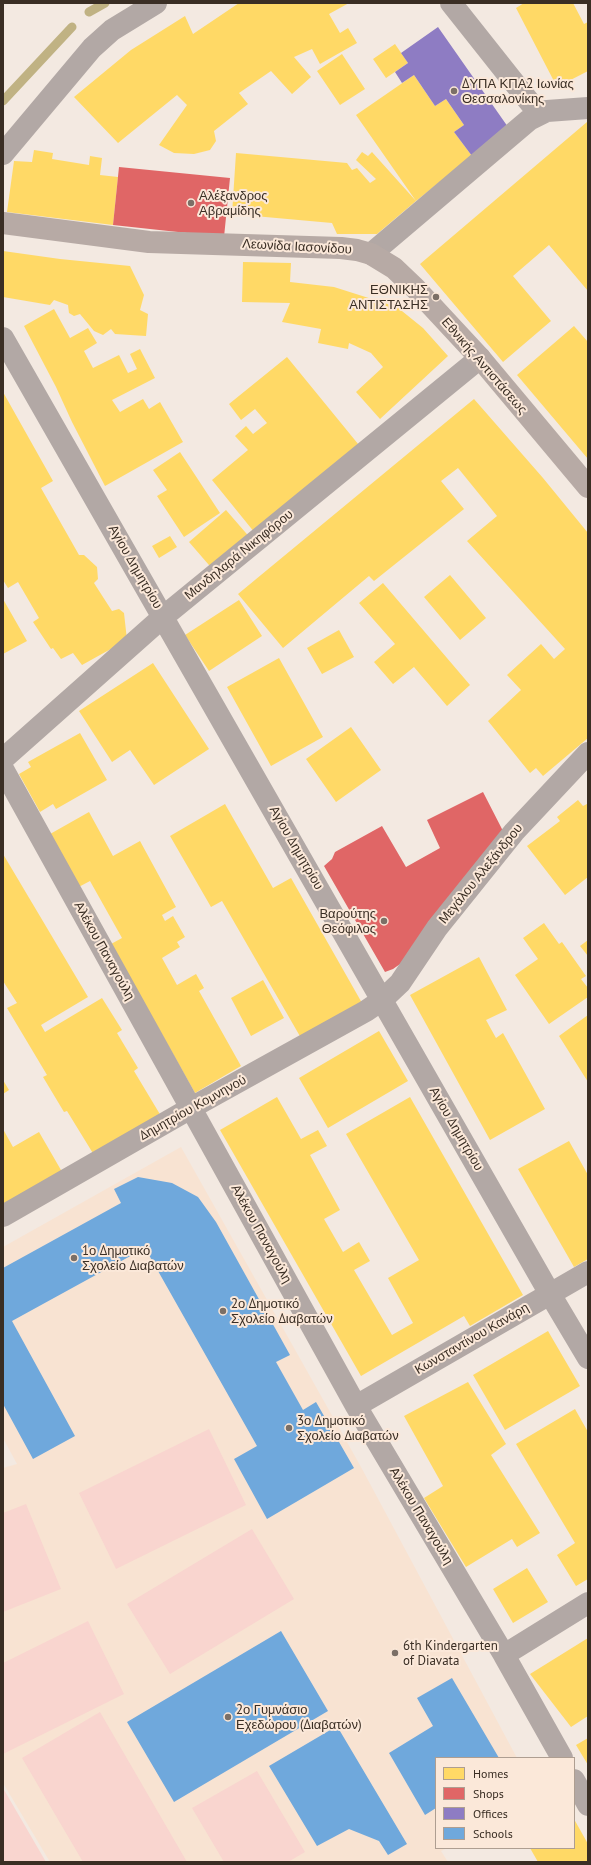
<!DOCTYPE html>
<meta charset="utf-8">
<style>
body{margin:0}
#map{position:relative;width:591px;height:1865px;overflow:hidden;background:#f3e9e1;font-family:"PT Sans",sans-serif}
canvas{display:block}
.frame{position:absolute;inset:0;border:4px solid #3a2e24;pointer-events:none}
.legend{position:absolute;left:435px;top:1757px;width:140px;height:92px;box-sizing:border-box;background:#fbe8d9;border:1px solid #ae9e91;margin:0;padding:5px 7px;list-style:none;font-size:12px;color:#3a2e24}
.legend li{display:flex;align-items:center;gap:8px;height:20px}
.legend b{width:20px;border:1px solid #ae9e91}
</style>
<div id="map">
<canvas width="591" height="1865"></canvas>
<div class="frame"></div>
<ul class="legend">
<li><b style="height:11px;background:#ffd966"></b>Homes</li>
<li><b style="height:11px;background:#e06666"></b>Shops</li>
<li><b style="height:11px;background:#8e7cc3"></b>Offices</li>
<li><b style="height:11px;background:#6fa8dc"></b>Schools</li>
</ul>
</div>
<script>
const ctx = document.querySelector('canvas').getContext('2d');
ctx.lineJoin = 'round';
function fillPath(path, color) { ctx.fillStyle = color; ctx.fill(path, 'evenodd'); }
const shape = rows => new Path2D(rows.map(r => 'M' + r).join(''));
function trace(path, color, width, dash) { ctx.strokeStyle = color; ctx.lineWidth = width; ctx.lineCap = dash ? 'butt' : 'round'; ctx.setLineDash(dash || []); ctx.stroke(path); }
function write(font, color, halo, rows, align = 'center') {
  ctx.font = font + ' "PT Sans",sans-serif'; ctx.lineWidth = 4; ctx.setLineDash([]); ctx.textBaseline = 'middle'; ctx.strokeStyle = halo; ctx.fillStyle = color; for (const [text, x, y, turn = 0] of rows) {
    ctx.save(); ctx.translate(x, y); ctx.rotate((+turn || 0) * Math.PI / 180); ctx.textAlign = isNaN(turn) ? turn : align; if (halo) ctx.strokeText(text, 0, 0); ctx.fillText(text, 0, 0); ctx.restore();
  }
}
fillPath(shape([
 [181,1147,361,1467,517,1758,436,1758,436,1848,447,1848,441,1851,448,1862,50,1862,3,1783,3,1468,17,1464,3,1438,3,1247]
]), '#f8e3d2');
fillPath(shape([
 [209,1429,246,1505,116,1569,79,1493],
 [26,1504,61,1589,3,1612,3,1513],
 [252,1529,294,1599,170,1674,127,1604],
 [88,1621,124,1694,3,1754,3,1663],
 [100,1712,187,1862,83,1862,22,1758],
 [257,1771,305,1852,288,1862,224,1862,192,1808],
 [3,1788,46,1862,3,1862]
]), '#f9d5cf');
fillPath(shape([
 [239,3,349,3,329,14,340,33,348,28,357,43,320,64,312,49,294,57,311,77,292,94,271,71,239,93,248,104,214,131,216,141,210,150,194,154,174,153,159,145,187,105,177,95,118,143,74,97,131,50,185,16,193,34],
 [524,3,573,3,584,24,588,22,588,71,557,87,516,8],
 [395,44,408,63,386,78,373,59],
 [342,54,365,89,340,105,317,71],
 [414,75,435,106,446,99,464,125,454,132,472,156,416,201,356,115],
 [587,122,588,291,549,245,513,276,551,321,503,362,420,264],
 [34,150,53,153,52,159,89,165,90,156,102,158,100,175,118,177,113,225,7,212,14,161,32,162],
 [362,152,368,156,372,152,416,201,377,234,337,234,332,223,232,214,236,153,347,163,352,170,357,168,370,183,376,179,356,160],
 [3,251,60,259,130,266,144,295,140,310,148,314,146,336,115,334,111,329,103,335,94,331,80,314,74,316,69,313,68,305,54,300,50,305,3,297],
 [243,262,291,263,290,282,334,287,397,307,423,328,448,356,380,419,356,392,383,367,371,353,349,343,348,349,318,343,321,329,282,322,290,303,242,302],
 [54,309,70,338,88,328,97,343,84,351,93,368,119,355,128,373,137,369,130,354,140,349,155,378,112,400,120,412,143,399,149,409,160,402,183,442,105,486,72,422,56,387,24,326],
 [574,326,588,342,588,459,517,375],
 [287,357,363,450,259,538,212,480,248,450,235,436,246,426,253,434,267,423,255,409,241,420,229,404],
 [3,392,53,481,41,488,79,555,84,555,97,567,98,579,94,583,112,611,119,609,124,613,127,640,82,665,73,653,61,659,53,648,51,649,33,622,39,618,18,582,8,588,3,580],
 [474,399,543,478,588,533,588,738,543,776,536,768,530,773,488,721,521,690,507,675,541,644,554,659,565,649,467,541,497,516,458,468,441,481,464,509,374,581,369,576,283,648,238,594],
 [180,452,220,513,184,537,157,496,167,490,153,470],
 [226,510,252,540,215,572,189,542],
 [170,536,177,547,159,558,152,546],
 [450,575,486,618,460,640,424,597],
 [383,583,470,685,447,706,414,667,393,684,374,662,395,644,359,603],
 [3,599,27,641,3,654],
 [239,600,262,636,209,671,185,635],
 [339,630,354,657,322,674,307,648],
 [279,658,323,737,271,766,227,687],
 [153,663,209,749,154,785,130,750,112,762,79,711],
 [351,727,381,770,336,802,306,759],
 [80,733,107,780,56,809,53,804,40,812,19,774,31,767,28,762],
 [578,800,583,806,587,804,588,805,588,877,565,895,527,846,560,821,557,817],
 [225,804,273,888,291,878,362,1003,301,1038,222,901,211,907,170,836],
 [89,812,113,856,140,841,176,907,162,915,165,921,173,916,185,937,177,942,180,947,162,958,177,985,196,974,204,988,199,991,241,1066,195,1093,111,944,122,938,90,881,73,890,43,838],
 [3,854,88,997,41,1025,45,1032,102,998,122,1030,117,1033,138,1068,134,1071,161,1116,94,1155,67,1111,64,1112,43,1077,47,1075,7,1008,17,1003,3,981],
 [544,923,559,944,562,942,586,976,581,979,588,988,588,997,549,1024,515,975,538,959,523,938],
 [588,940,588,956,580,946],
 [479,957,507,1010,486,1020,496,1038,503,1033,545,1109,490,1140,410,995],
 [263,980,284,1018,251,1036,231,998],
 [588,1015,588,1082,559,1036],
 [379,1031,408,1081,328,1128,299,1078],
 [3,1080,9,1090,3,1094],
 [277,1097,301,1139,318,1130,327,1146,310,1155,340,1210,324,1219,343,1252,359,1242,370,1261,354,1270,392,1335,413,1323,388,1278,419,1260,346,1134,410,1097,523,1295,470,1326,464,1316,361,1376,220,1130],
 [3,1129,13,1147,39,1132,65,1177,3,1213],
 [569,1141,588,1175,588,1259,574,1267,518,1169],
 [548,1331,580,1386,505,1430,473,1375],
 [468,1382,506,1444,491,1455,540,1533,517,1547,512,1539,466,1567,424,1498,443,1486,404,1416],
 [575,1409,588,1432,588,1579,576,1586,557,1555,575,1543,516,1444],
 [527,1568,548,1602,513,1623,493,1589],
 [588,1638,588,1716,571,1727,530,1674],
 [588,1738,588,1765,576,1745],
 [574,1819,588,1844,588,1862,538,1862,530,1848,574,1848]
]), '#ffd966');
fillPath(shape([
 [119,167,230,178,224,237,113,225],
 [483,792,503,831,403,962,393,969,385,972,324,866,332,859,335,852,382,826,406,867,440,848,427,820]
]), '#e06666');
fillPath(shape([
 [438,27,508,127,472,156,454,132,464,125,446,99,435,106,414,75,402,83,395,72,408,63,401,53]
]), '#8e7cc3');
fillPath(shape([
 [138,1177,172,1183,198,1197,216,1222,290,1355,276,1362,303,1410,316,1402,354,1468,267,1519,234,1459,257,1446,145,1248,12,1321,75,1436,33,1459,3,1404,3,1268,121,1203,114,1189],
 [281,1631,328,1711,174,1802,127,1722],
 [452,1678,499,1758,436,1758,436,1808,425,1815,389,1753,433,1726,417,1698],
 [337,1726,407,1844,388,1855,379,1841,349,1829,317,1846,269,1766]
]), '#6fa8dc');
trace(shape([
 [89,12,105,3],
 [3,101,72,27]
]), '#c0b283', 9);
trace(shape([
 [451,3,539,114],
 [3,154,92,48,112,30,156,3],
 [371,254,529,120,547,111,588,108],
 [3,338,550,1294,588,1358],
 [3,759,163,617,480,358],
 [3,769,356,1406,504,1655,562,1758],
 [3,1216,191,1108,366,1011,382,1000,400,983,437,928,514,832,588,753],
 [356,1406,588,1272],
 [504,1655,588,1603],
 [574,1780,588,1805]
]), '#b2a8a5', 22);
trace(shape([
 [3,223,149,242,341,248,357,250,371,254,394,268,415,288,480,358,588,487]
]), '#b7aaa5', 22);
for (const [x, y, r, color] of [
 [454,91,4,"#7b6f66"],
 [191,203,4,"#7b6f66"],
 [436,297,4,"#7b6f66"],
 [384,921,4,"#7b6f66"],
 [74,1258,4,"#7b6f66"],
 [223,1311,4,"#7b6f66"],
 [289,1428,4,"#7b6f66"],
 [395,1653,4,"#7b6f66"],
 [228,1717,4,"#7b6f66"]
]) { const dot = new Path2D(); dot.arc(x, y, r, 0, 2 * Math.PI); ctx.fillStyle = color; ctx.fill(dot); trace(dot, '#fbe8d9', 1.5); }
write('13px', '#3a2e24', '#fbe8d9', [
 ["ΔΥΠΑ ΚΠΑ2 Ιωνίας",462,84],
 ["Θεσσαλονίκης",462,99],
 ["Αλέξανδρος",199,196],
 ["Αβραμίδης",199,211],
 ["ΕΘΝΙΚΗΣ",428,290,"right"],
 ["ΑΝΤΙΣΤΑΣΗΣ",428,305,"right"],
 ["Βαρούτης",376,914,"right"],
 ["Θεόφιλος",376,929,"right"],
 ["1ο Δημοτικό",82,1251],
 ["Σχολείο Διαβατών",82,1266],
 ["2ο Δημοτικό",231,1304],
 ["Σχολείο Διαβατών",231,1319],
 ["3ο Δημοτικό",297,1421],
 ["Σχολείο Διαβατών",297,1436],
 ["6th Kindergarten",403,1646],
 ["of Diavata",403,1661],
 ["2ο Γυμνάσιο",236,1710],
 ["Εχεδώρου (Διαβατών)",236,1725]
], 'left');
write('13px', '#3a2e24', '#fbe8d9', [
 ["Λεωνίδα Ιασονίδου",297,247,3],
 ["Εθνικής Αντιστάσεως",484,366,49],
 ["Μανδηλαρά Νικηφόρου",239,555,-39],
 ["Αγίου Δημητρίου",135,567,60],
 ["Αγίου Δημητρίου",296,848,60],
 ["Μεγάλου Αλεξάνδρου",481,874,-51],
 ["Αλέκου Παναγούλη",104,951,61],
 ["Δημητρίου Κομνηνού",193,1108,-29],
 ["Αγίου Δημητρίου",456,1129,60],
 ["Αλέκου Παναγούλη",261,1234,61],
 ["Κωνσταντίνου Κανάρη",472,1339,-30],
 ["Αλέκου Παναγούλη",421,1516,59]
]);
</script>
